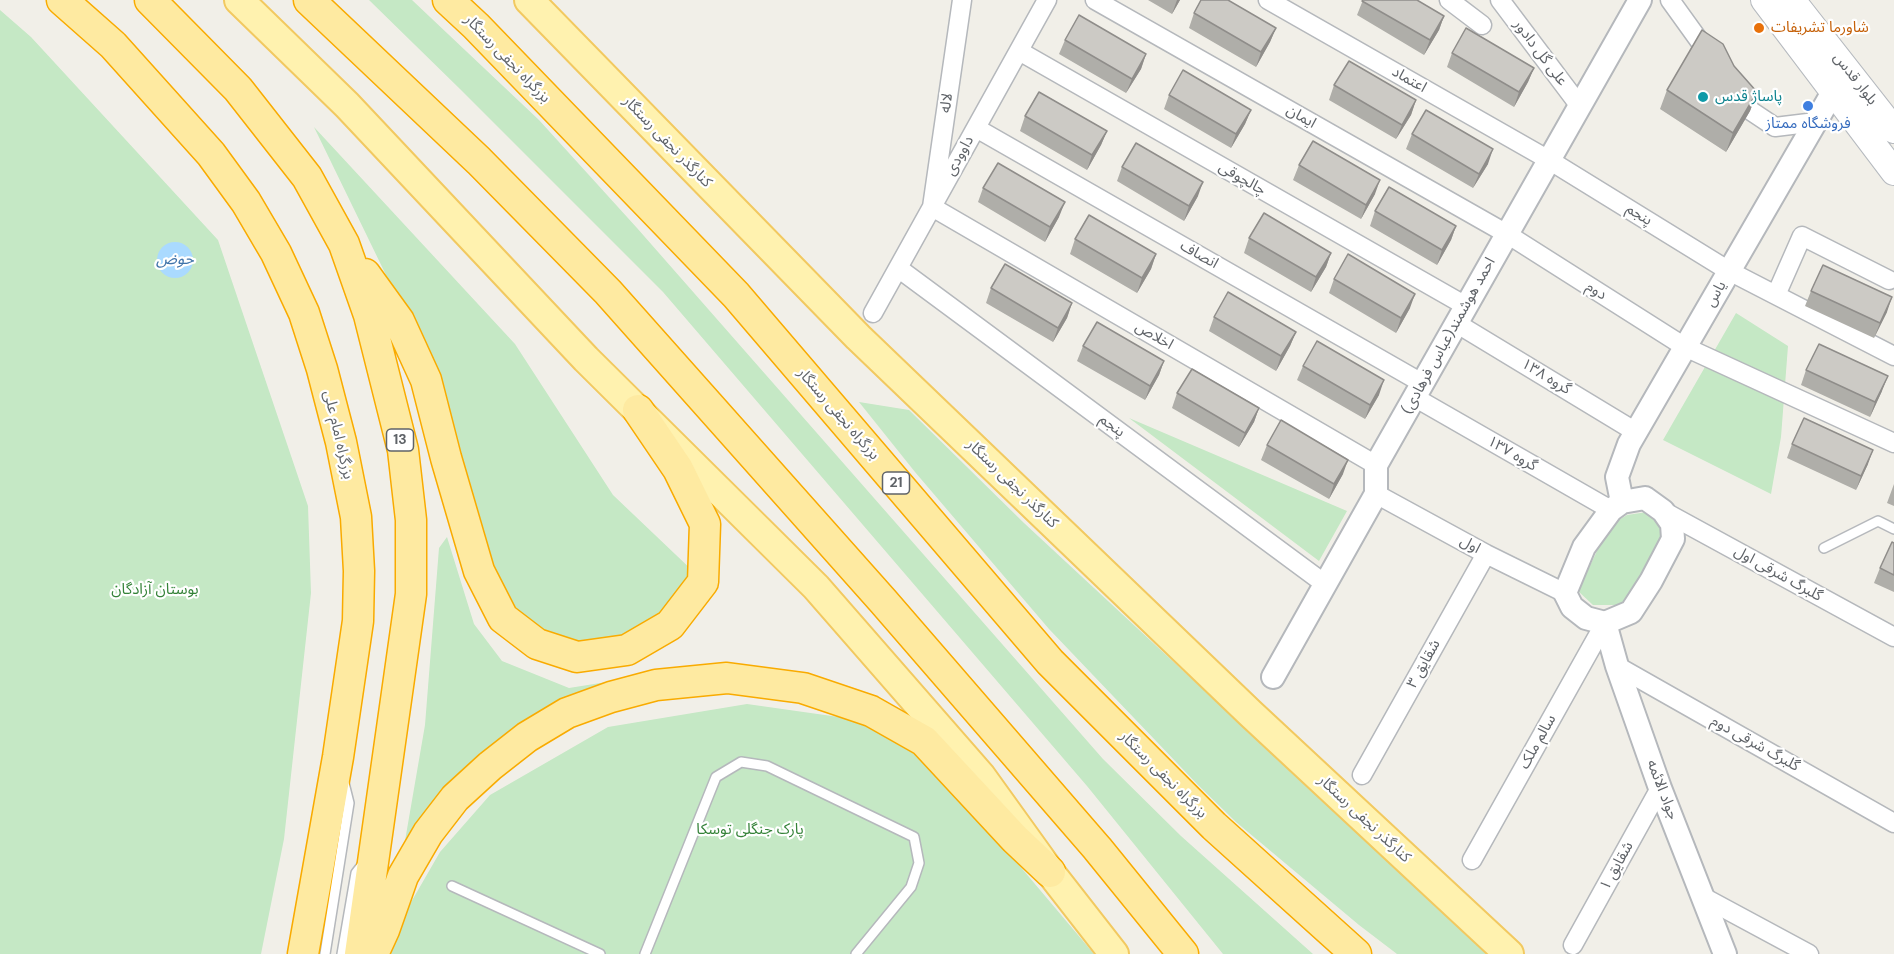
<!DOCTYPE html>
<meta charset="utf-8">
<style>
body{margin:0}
canvas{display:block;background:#f1efe8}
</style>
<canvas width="1894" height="954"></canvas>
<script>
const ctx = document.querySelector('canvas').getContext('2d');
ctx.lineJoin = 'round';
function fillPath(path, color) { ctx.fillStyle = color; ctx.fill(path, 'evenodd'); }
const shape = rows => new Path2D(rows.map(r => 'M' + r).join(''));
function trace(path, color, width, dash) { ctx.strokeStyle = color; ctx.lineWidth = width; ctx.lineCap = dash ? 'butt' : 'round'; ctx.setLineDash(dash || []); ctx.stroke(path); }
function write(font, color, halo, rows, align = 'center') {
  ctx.font = font + ' "DM Sans","Noto Sans Arabic",sans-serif'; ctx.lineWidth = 4.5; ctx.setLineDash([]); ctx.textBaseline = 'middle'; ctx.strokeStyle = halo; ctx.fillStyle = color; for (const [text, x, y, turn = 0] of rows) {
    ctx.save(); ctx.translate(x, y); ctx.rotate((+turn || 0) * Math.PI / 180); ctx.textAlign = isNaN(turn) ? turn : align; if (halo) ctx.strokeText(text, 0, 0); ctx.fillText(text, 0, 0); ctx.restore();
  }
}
fillPath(shape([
 [369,0,412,0,539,120,637,228,1103,759,1181,836,1313,954,1223,954,1087,786,663,292,460,89],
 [0,10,31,37,218,240,308,506,311,593,284,839,261,954,0,954],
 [314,127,515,344,613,495,696,574,658,619,616,645,566,650,526,630,488,561,440,386],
 [1736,313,1788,346,1781,437,1771,494,1663,440],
 [859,402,909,410,1024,523,1488,954,1397,954,1359,925,1236,822,1198,785,1049,629,915,472],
 [1129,418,1347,511,1319,561],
 [1647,512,1659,522,1662,539,1627,600,1619,605,1593,605,1578,591,1605,534,1614,523,1627,515],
 [447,537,474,624,502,661,569,688,619,680,531,722,401,864,425,725,439,548],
 [747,704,860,720,916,743,1094,954,391,954,410,904,440,852,490,795,608,727]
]), '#c5e8c5');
fillPath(shape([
 '157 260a18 18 0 1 1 36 0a18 18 0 1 1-36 0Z'
]), '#aadaff');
const service = shape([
 [1824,548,1878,521,1894,529],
 [452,886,600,954],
 [325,954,349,803,344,783],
 [342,954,356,873,363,864],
 [645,954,716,777,741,762,767,766,914,837,919,863,911,887,856,954]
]);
const minor = shape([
 [962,0,932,207,1376,465],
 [1095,0,1507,234,1685,347,1894,443],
 [1268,0,1549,160,1729,271,1894,356],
 [1449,0,1482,25],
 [1500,0,1579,105],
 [1670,0,1711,57],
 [1019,51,1466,306],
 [1736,91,1751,111,1775,127,1816,122],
 [976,128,1422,383],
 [898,268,1325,584],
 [1776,295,1802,236,1889,280],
 [873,313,1047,0],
 [1456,323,1636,432],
 [1414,397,1611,510],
 [1376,494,1486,554,1565,593],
 [1663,511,1894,637],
 [1617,666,1894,823],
 [1362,775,1486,554],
 [1472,860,1605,623],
 [1705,898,1809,954],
 [1573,945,1660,788]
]);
const tertiary = shape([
 [1645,498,1663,511,1672,524,1673,539,1651,581,1631,612,1605,623,1586,618,1572,607,1565,593,1584,547,1611,510,1622,502,1645,498],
 [1622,502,1617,477,1629,444,1833,92],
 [1605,623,1617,666,1660,788,1725,954],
 [1273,677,1376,494,1376,465,1640,0]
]);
const secondary = shape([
 [1764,0,1894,172],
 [1792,0,1894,130]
]);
const primary = shape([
 [239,0,347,105,586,359,816,587,981,776,1050,872,1114,954],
 [529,0,858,337,1250,713,1509,954]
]);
const trunk = shape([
 [62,0,113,45,211,154,246,202,276,253,304,313,322,369,341,442,356,517,359,571,358,621,338,757,303,954],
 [150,0,238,89,307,177,344,244,369,315,403,450,411,520,411,594,360,954],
 [309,0,479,161,608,292,883,601,1097,848,1183,954],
 [448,0,476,26,736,295,1050,662,1214,826,1356,954],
 [365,274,399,321,426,380,446,458,479,571,503,618,537,644,577,657,627,650,670,625,703,582,705,524,678,469,638,410],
 [373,954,384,930,403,876,428,833,455,798,490,766,527,737,567,713,611,697,656,685,727,678,803,688,871,711,924,741,1015,839,1050,872]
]);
trace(service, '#b5b8bc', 12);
trace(minor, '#b5b8bc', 21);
trace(tertiary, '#b5b8bc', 26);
trace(secondary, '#b6babf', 28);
trace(primary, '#f2c960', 32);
trace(trunk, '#f9ab00', 33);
trace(service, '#fff', 9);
trace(minor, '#fff', 18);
trace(tertiary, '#fff', 22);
trace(secondary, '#fff', 26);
trace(primary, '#fff2af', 28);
trace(trunk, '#feeaa1', 30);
fillPath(shape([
 [1148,0,1180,0,1172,14],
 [1363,0,1444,16,1439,30,1424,55,1357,15],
 [1194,13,1276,28,1270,42,1256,67,1189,28],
 [1065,40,1146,54,1141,69,1126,93,1059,54],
 [1452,53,1534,68,1528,82,1514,107,1447,67],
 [1734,66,1757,92,1750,111,1726,152,1660,109,1667,90],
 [1334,85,1416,100,1411,115,1396,139,1329,100],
 [1169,95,1251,110,1245,124,1231,148,1164,109],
 [1025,116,1107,131,1101,145,1087,170,1020,131],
 [1412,134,1488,164,1473,188,1406,149],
 [1299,165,1375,194,1361,219,1293,180],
 [1122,167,1198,196,1184,221,1117,181],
 [983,188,1059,217,1045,242,978,202],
 [1375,211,1456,226,1451,240,1437,265,1370,226],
 [1249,238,1331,253,1326,267,1311,292,1244,253],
 [1075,239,1156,254,1151,269,1137,293,1070,254],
 [1334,279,1410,308,1396,333,1329,293],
 [991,288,1072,303,1067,318,1053,342,986,303],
 [1811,291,1887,312,1874,338,1805,306],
 [1214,317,1296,332,1290,346,1276,371,1209,331],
 [1083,346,1164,361,1159,375,1145,400,1077,361],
 [1303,366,1379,395,1365,419,1297,380],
 [1806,370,1882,391,1870,417,1801,385],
 [1177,393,1259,408,1254,422,1239,447,1172,408],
 [1792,444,1868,464,1856,490,1787,458],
 [1267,445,1343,474,1329,499,1261,460],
 [1894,484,1894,506,1887,503],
 [1894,543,1894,592,1874,583,1880,568]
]), '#afaea9');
fillPath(shape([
 [1177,0,1180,0,1172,14],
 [1444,16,1439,30,1424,55,1430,40],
 [1276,28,1270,42,1256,67,1261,52],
 [1146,54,1141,69,1126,93,1132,79],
 [1534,68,1528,82,1514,107,1519,92],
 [1757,92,1750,111,1726,152,1733,133],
 [1416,100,1411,115,1396,139,1402,125],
 [1251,110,1245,124,1231,148,1236,134],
 [1107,131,1101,145,1087,170,1092,155],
 [1493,149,1488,164,1473,188,1479,174],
 [1380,180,1375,194,1361,219,1366,205],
 [1203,182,1198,196,1184,221,1189,206],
 [1065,202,1059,217,1045,242,1050,227],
 [1456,226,1451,240,1437,265,1442,250],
 [1331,253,1326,267,1311,292,1316,277],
 [1156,254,1151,269,1137,293,1142,278],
 [1415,294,1410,308,1396,333,1401,318],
 [1892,297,1887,312,1874,338,1880,323],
 [1072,303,1067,318,1053,342,1058,328],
 [1296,332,1290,346,1276,371,1281,356],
 [1164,361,1159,375,1145,400,1150,386],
 [1888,376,1882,391,1870,417,1875,402],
 [1384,380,1379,395,1365,419,1370,405],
 [1259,408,1254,422,1239,447,1245,433],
 [1873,450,1868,464,1856,490,1861,476],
 [1348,460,1343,474,1329,499,1334,484]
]), '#8f8d8a');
const building = shape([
 [1201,0,1228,0,1276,28,1261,52,1194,13,1201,0],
 [1363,0,1417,0,1444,16,1430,40,1362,1,1363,0],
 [1079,15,1146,54,1132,79,1065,40,1079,15],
 [1466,28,1534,68,1519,92,1452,53,1466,28],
 [1702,30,1723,44,1734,66,1757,92,1733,133,1667,90,1702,30],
 [1349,61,1416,100,1402,125,1334,85,1349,61],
 [1183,70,1251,110,1236,134,1169,95,1183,70],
 [1039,92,1107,131,1092,155,1025,116,1039,92],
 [1426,110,1493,149,1479,174,1412,134,1426,110],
 [1313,141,1380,180,1366,205,1299,165,1313,141],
 [1136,143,1203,182,1189,206,1122,167,1136,143],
 [998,163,1065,202,1050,227,983,188,998,163],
 [1389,187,1456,226,1442,250,1375,211,1389,187],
 [1264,213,1331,253,1316,277,1249,238,1264,213],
 [1089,215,1156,254,1142,278,1075,239,1089,215],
 [1348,254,1415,294,1401,318,1334,279,1348,254],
 [1005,264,1072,303,1058,328,991,288,1005,264],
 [1823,265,1892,297,1880,323,1811,291,1823,265],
 [1228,292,1296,332,1281,356,1214,317,1228,292],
 [1097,322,1164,361,1150,386,1083,346,1097,322],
 [1317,341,1384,380,1370,405,1303,366,1317,341],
 [1819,344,1888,376,1875,402,1806,370,1819,344],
 [1192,369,1259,408,1245,433,1177,393,1192,369],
 [1804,418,1873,450,1861,476,1792,444,1804,418],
 [1281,420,1348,460,1334,484,1267,445,1281,420],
 [1892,542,1894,543,1894,575,1880,568,1892,542]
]);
fillPath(building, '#cccac5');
trace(building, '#8f8d8a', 1.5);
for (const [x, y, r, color] of [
 [1759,28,6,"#e8710a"],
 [1703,97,6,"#0f9aa8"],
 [1808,106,6,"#3f7fe0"]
]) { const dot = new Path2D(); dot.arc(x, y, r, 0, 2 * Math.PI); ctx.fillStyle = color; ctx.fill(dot); trace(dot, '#fff', 2); }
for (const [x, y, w] of [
 [400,440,27],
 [896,483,27]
]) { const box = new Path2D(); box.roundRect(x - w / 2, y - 11, w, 22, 4.5); ctx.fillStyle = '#fff'; ctx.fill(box); trace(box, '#5f6368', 1.5); }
write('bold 14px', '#5f6368', null, [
 ["13",400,440],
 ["21",896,483]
]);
write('15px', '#c56008', '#fff', [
 ["شاورما تشریفات",1771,28]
], 'left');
write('15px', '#5f6368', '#fff', [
 ["علی گل دادور",1540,53,53],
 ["بزرگراه نجفی رستگار",507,59,46],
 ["بلوار قدس",1855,79,52],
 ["اعتماد",1409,80,30],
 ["لاله",947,103,-82],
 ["ایمان",1301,117,30],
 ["کنارگذر نجفی رستگار",667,142,46],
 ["داوودی",960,156,-61],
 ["چالچوقی",1242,179,30],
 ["پنجم",1639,215,32],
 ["انصاف",1199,255,30],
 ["دوم",1596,291,32],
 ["یاس",1716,294,-60],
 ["اخلاص",1154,336,30],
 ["احمد هوشمند(عباس فرهادی)",1449,336,-61],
 ["گروه ۱۳۸",1546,377,31],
 ["بزرگراه نجفی رستگار",838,414,49],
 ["پنجم",1112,426,37],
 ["بزرگراه امام علی",338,435,77],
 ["گروه ۱۳۷",1512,454,30],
 ["کنارگذر نجفی رستگار",1012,484,44],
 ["اول",1470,545,29],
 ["گلبرگ شرقی اول",1778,574,29],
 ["شقایق ۳",1424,664,-61],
 ["سالم ملک",1538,742,-61],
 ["گلبرگ شرقی دوم",1755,744,29],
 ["بزرگراه نجفی رستگار",1163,775,45],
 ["جواد الائمه",1662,790,69],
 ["کنارگذر نجفی رستگار",1364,819,43],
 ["شقایق ۱",1617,866,-61]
]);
write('15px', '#0d838f', '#fff', [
 ["پاساژ قدس",1715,97]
], 'left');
write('15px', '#366cbe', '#fff', [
 ["فروشگاه ممتاز",1808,124]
]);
write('15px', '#348238', '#fff', [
 ["بوستان آزادگان",155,590],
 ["پارک جنگلی توسکا",750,830]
]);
write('italic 16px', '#4174aa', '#fff', [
 ["حوض",175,260]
]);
</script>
